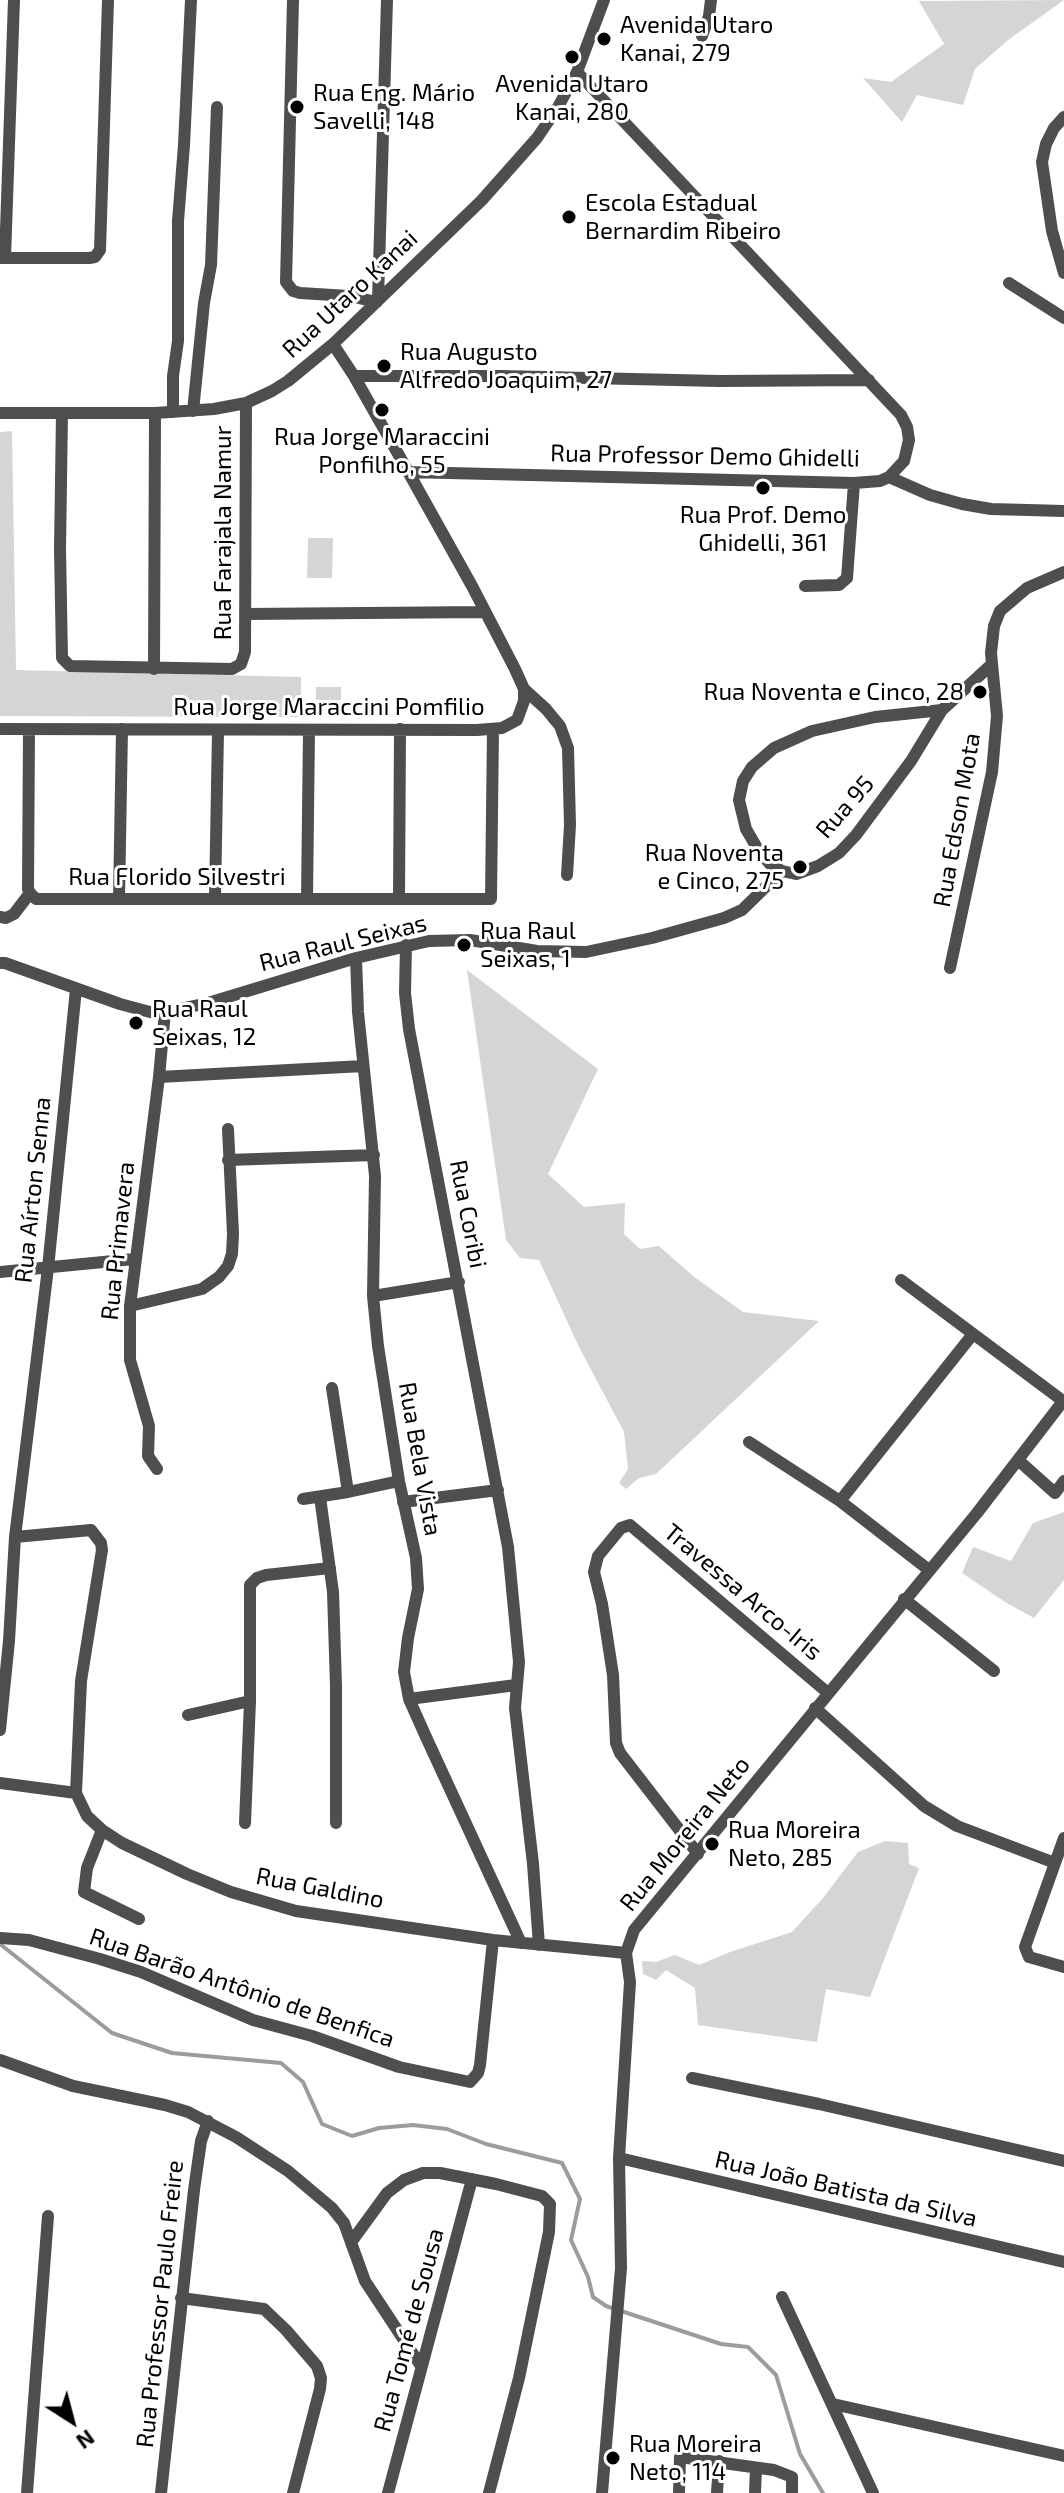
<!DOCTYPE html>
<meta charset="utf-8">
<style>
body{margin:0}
#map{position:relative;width:1064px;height:2493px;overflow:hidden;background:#fff;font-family:"Exo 2",sans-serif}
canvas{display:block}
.north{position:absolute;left:32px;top:2381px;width:80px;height:80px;-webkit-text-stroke:6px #fff;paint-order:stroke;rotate:144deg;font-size:22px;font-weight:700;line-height:32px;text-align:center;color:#000}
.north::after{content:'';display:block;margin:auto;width:28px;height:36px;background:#000;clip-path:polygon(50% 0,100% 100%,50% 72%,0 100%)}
</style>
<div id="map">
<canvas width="1064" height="2493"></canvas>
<div class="north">N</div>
</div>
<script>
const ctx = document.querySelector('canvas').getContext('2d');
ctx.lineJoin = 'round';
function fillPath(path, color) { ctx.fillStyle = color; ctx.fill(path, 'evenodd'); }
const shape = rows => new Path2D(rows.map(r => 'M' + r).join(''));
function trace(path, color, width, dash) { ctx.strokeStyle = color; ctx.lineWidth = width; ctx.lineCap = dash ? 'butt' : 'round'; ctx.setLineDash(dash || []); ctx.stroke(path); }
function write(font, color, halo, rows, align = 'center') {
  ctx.font = font + ' "Exo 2",sans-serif'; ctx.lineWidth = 6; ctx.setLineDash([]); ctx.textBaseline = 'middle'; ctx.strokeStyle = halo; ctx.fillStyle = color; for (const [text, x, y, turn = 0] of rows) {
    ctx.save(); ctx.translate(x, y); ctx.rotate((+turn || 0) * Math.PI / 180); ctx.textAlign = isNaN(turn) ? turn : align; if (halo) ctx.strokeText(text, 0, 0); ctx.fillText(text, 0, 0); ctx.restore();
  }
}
fillPath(shape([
 [1064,0,1008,40,975,69,963,105,917,95,902,122,863,78,891,82,944,44,919,1],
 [12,431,16,670,301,677,301,717,0,716,0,432],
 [308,538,333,538,332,578,307,578],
 [316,687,341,687,341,700,316,700],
 [467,970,598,1069,548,1174,584,1207,625,1203,624,1234,640,1249,659,1246,693,1276,743,1312,819,1321,656,1474,639,1478,626,1489,619,1483,628,1469,624,1432,579,1347,539,1260,520,1258,506,1240],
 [1064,1512,1064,1580,1034,1618,1005,1602,962,1573,973,1547,1011,1561,1033,1523],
 [885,1841,908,1843,909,1864,919,1868,870,1997,826,1989,817,2042,698,2025,695,1988,666,1970,656,1980,643,1974,642,1961,656,1962,675,1955,699,1965,730,1952,792,1932,823,1898,858,1852]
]), '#d5d5d5');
trace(shape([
 [0,1944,112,2033,172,2053,281,2063,303,2082,322,2124,352,2136,379,2128,413,2125,447,2129,486,2144,562,2163,580,2199,571,2240,588,2277,593,2297,606,2306,721,2344,748,2347,776,2375,800,2454,823,2493]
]), '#9c9c9c', 4);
trace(shape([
 [293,0,286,282,293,291,300,293,349,296,377,302],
 [702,36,709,16,711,0],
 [1064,117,1054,128,1046,144,1042,162,1052,231,1064,273],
 [0,258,89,258,95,257,100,250,108,0],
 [5,258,14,0],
 [1009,283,1064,318],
 [378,300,387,0],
 [354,376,501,376,719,381,869,380],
 [193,411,204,303,211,265,217,107],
 [173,412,173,376,178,341,178,221,184,145,191,0],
 [0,413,155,413,214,409,246,403,272,391,288,381,333,344,482,200,537,138,558,107,577,72,604,0],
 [62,413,60,549,62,658,70,666,232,669,241,664,245,652,246,403],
 [408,472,854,483,880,481,889,477,904,461,909,440,907,427,901,415,577,72],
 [889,477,930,495,962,504,991,509,1064,511],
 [805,586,839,585,847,578,854,483],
 [246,614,484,612],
 [154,669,155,413],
 [524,689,546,709,560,726,568,748,570,825,567,875],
 [942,710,875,717,812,731,774,748,752,767,743,781,739,800,746,829,760,853,771,865,782,871,796,874,818,866,839,853,856,835,911,761,942,710,991,665],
 [0,729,477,730,502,728,517,720,524,701,524,689,515,669,472,586,401,459,354,376,333,344],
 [29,730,28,889,30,893,36,899,491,899,493,729],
 [215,898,218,731],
 [119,899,122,729],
 [307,899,309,730],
 [399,899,400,729],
 [0,917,6,918,14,914,30,893],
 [406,945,405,993,409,1029,508,1547,519,1662,515,1708,533,1864,539,1945],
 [356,958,358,1012,375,1176,373,1296,378,1346,399,1481,416,1558,418,1589,408,1638,404,1672,409,1699,426,1737,521,1943],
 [0,963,5,963,120,1004,150,1012,165,1012,208,1003,356,958,429,941,470,940,537,951,586,952,652,938,724,918,742,910,782,871],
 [950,968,992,772,997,716,991,653,994,626,1000,611,1027,588,1064,572],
 [159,1077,363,1066],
 [228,1160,374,1155],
 [0,1272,134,1259],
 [901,1280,1063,1401],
 [373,1296,459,1282],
 [130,1306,202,1289,219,1277,228,1266,232,1254,233,1234,228,1129],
 [332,1388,348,1492],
 [749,1442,840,1501,929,1570],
 [1018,1460,1055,1493,1064,1481],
 [157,1469,148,1456,149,1426,130,1360,130,1306,159,1077,165,1012],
 [320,1497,333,1592,336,1686,336,1823],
 [303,1499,348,1492,399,1481],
 [840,1501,973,1334],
 [403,1502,498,1490],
 [15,1537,91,1530,101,1543,102,1550,81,1681,76,1793,87,1816,102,1830,122,1843,187,1874,231,1892,296,1911,493,1940,626,1953],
 [904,1599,994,1671],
 [409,1699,516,1685],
 [815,1708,924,1806,957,1826,1055,1863],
 [188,1715,250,1701],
 [0,1730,9,1641,15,1537,48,1268,76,989],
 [0,1783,76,1793],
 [245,1823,250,1701,250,1585,257,1578,266,1575,330,1568],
 [102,1830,87,1868,84,1892,139,1919],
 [1064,1838,1025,1947,1029,1957,1064,1967],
 [698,1854,620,1753,616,1743,613,1675,602,1604,594,1572,598,1556,621,1528,630,1525,828,1693],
 [0,1938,29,1940,100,1959,141,1972,253,2020,312,2036,399,2067,470,2082,478,2073,480,2065,493,1940],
 [0,2060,73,2086,165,2105,188,2112,236,2137,288,2171,332,2208,344,2223,365,2281,421,2366],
 [692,2078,819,2104,1064,2161],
 [619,2158,1064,2262],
 [352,2241,387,2193,404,2180,423,2173,440,2173,496,2184,542,2196,550,2204,549,2232,519,2378,489,2493],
 [782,2297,873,2493],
 [181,2298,264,2309,286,2330,317,2366,321,2378,320,2389,293,2493],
 [833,2404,1064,2456],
 [27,2493,48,2216],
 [161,2493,194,2190,201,2141,208,2121],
 [388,2493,472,2179],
 [602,2493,621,2268,619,2158,630,1982,626,1953,634,1930,977,1513,1064,1400],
 [679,2493,680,2457,774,2470,792,2477,792,2493],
 [717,2493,719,2461],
 [755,2493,756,2468]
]), '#4e4e4e', 12);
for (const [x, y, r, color] of [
 [604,39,8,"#000"],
 [572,57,8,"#000"],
 [297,107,8,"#000"],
 [569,217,8,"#000"],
 [384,366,8,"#000"],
 [382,410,8,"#000"],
 [763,488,8,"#000"],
 [980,692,8,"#000"],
 [800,867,8,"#000"],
 [464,945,8,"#000"],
 [136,1023,8,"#000"],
 [712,1844,8,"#000"],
 [613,2458,8,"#000"]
]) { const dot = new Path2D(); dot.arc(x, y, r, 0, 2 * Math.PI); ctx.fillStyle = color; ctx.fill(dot); trace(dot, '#fff', 3); }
write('24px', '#000', '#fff', [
 ["Avenida Utaro",620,25],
 ["Kanai, 279",620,53],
 ["Avenida Utaro",572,84,"center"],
 ["Kanai, 280",572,112,"center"],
 ["Rua Eng. Mário",313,93],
 ["Savelli, 148",313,121],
 ["Escola Estadual",585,203],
 ["Bernardim Ribeiro",585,231],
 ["Rua Augusto",400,352],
 ["Alfredo Joaquim, 27",400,380],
 ["Rua Jorge Maraccini",382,437,"center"],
 ["Ponfilho, 55",382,465,"center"],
 ["Rua Prof. Demo",763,515,"center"],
 ["Ghidelli, 361",763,543,"center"],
 ["Rua Noventa e Cinco, 28",964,692,"right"],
 ["Rua Noventa",784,853,"right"],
 ["e Cinco, 275",784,881,"right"],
 ["Rua Raul",480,931],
 ["Seixas, 1",480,959],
 ["Rua Raul",152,1009],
 ["Seixas, 12",152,1037],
 ["Rua Moreira",728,1830],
 ["Neto, 285",728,1858],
 ["Rua Moreira",629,2444],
 ["Neto, 114",629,2472]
], 'left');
write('24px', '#000', '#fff', [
 ["Rua Utaro Kanai",350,294,-43],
 ["Rua Professor Demo Ghidelli",705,456,1],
 ["Rua Farajala Namur",223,533,-90],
 ["Rua Jorge Maraccini Pomfilio",329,707],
 ["Rua 95",845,807,-49],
 ["Rua Edson Mota",957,820,-80],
 ["Rua Florido Silvestri",177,877],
 ["Rua Raul Seixas",343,943,-14],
 ["Rua Aírton Senna",33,1190,-84],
 ["Rua Coribi",468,1214,79],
 ["Rua Primavera",118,1241,-84],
 ["Rua Bela Vista",420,1459,80],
 ["Travessa Arco-Iris",743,1592,40],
 ["Rua Moreira Neto",685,1834,-51],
 ["Rua Galdino",320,1888,11],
 ["Rua Barão Antônio de Benfica",242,1988,19],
 ["Rua João Batista da Silva",846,2189,13],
 ["Rua Professor Paulo Freire",160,2304,-84],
 ["Rua Tomé de Sousa",409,2330,-75]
]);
</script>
